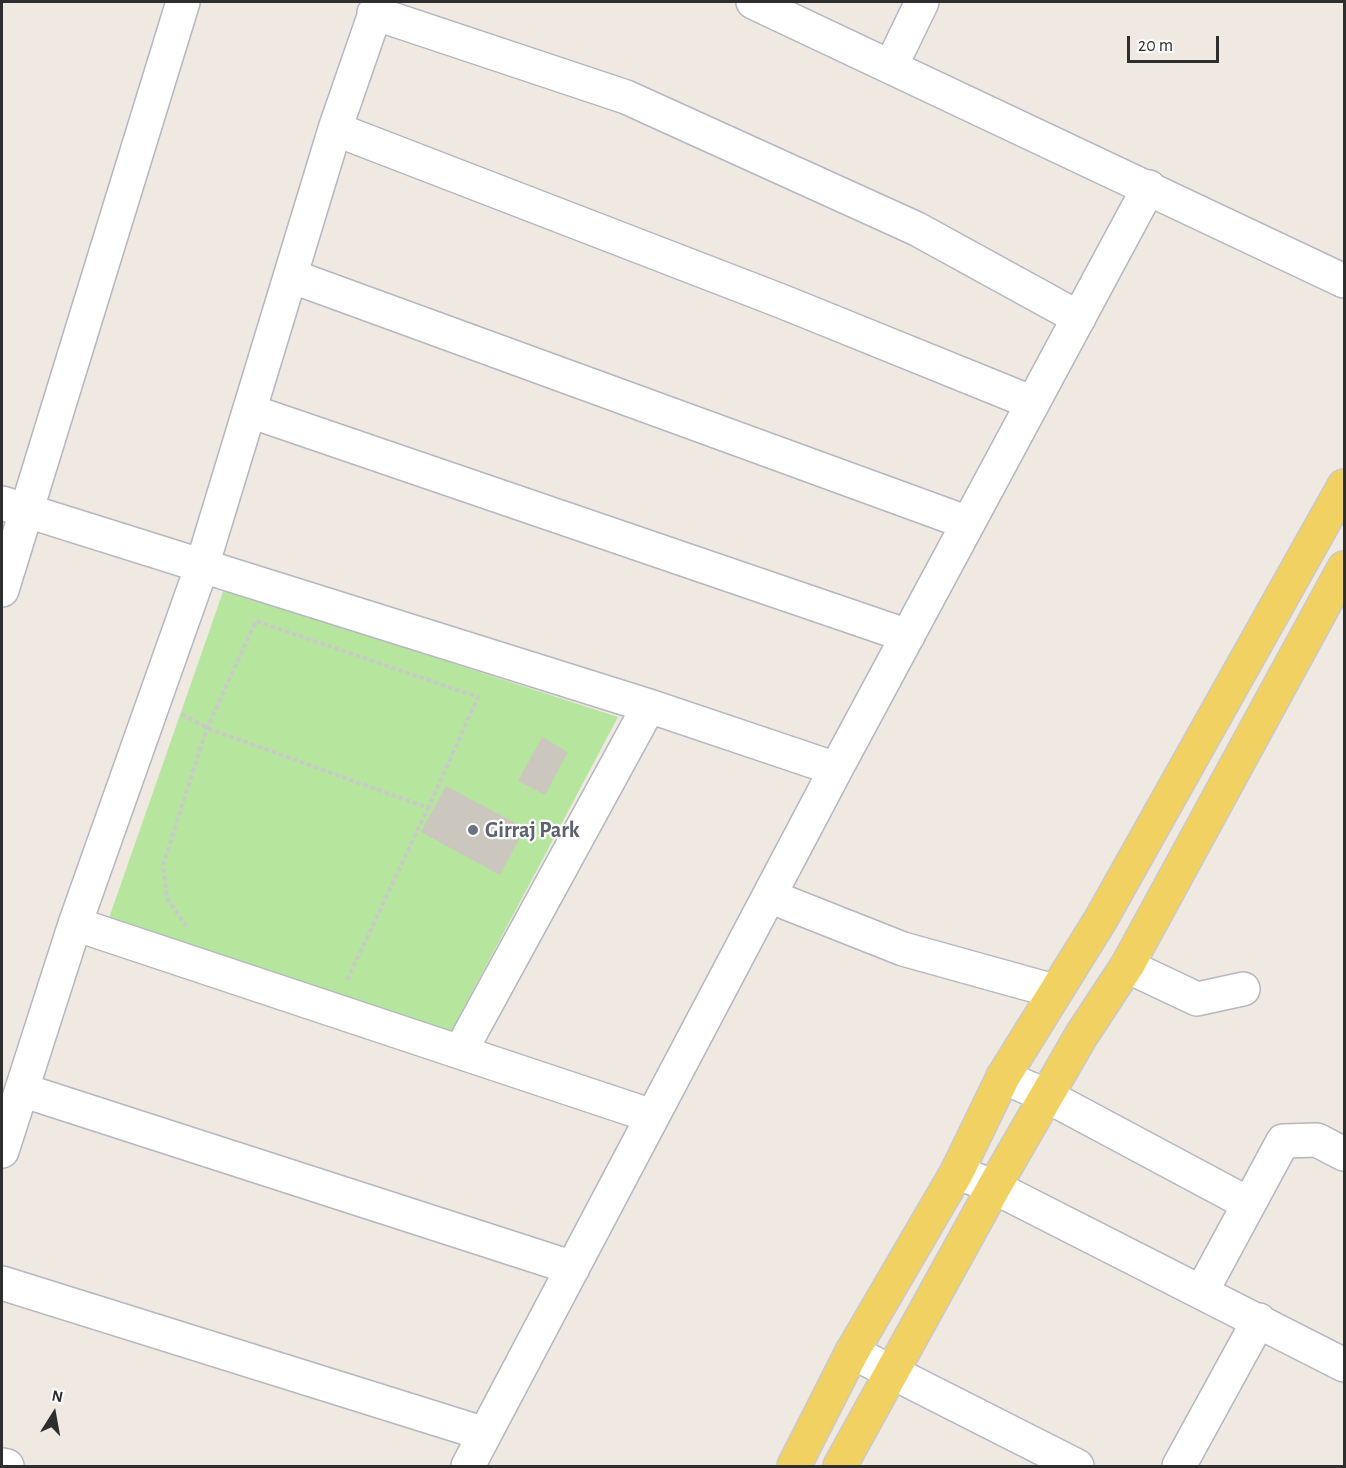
<!DOCTYPE html>
<style>
body{margin:0}
#map{position:relative;width:1346px;height:1468px;overflow:hidden;background:#efe9e1;font-family:"Alegreya Sans",sans-serif}
canvas{display:block}
.frame{position:absolute;inset:0;border:3px solid #2e2e2e;pointer-events:none}
.north{position:absolute;left:24px;top:1384px;width:60px;height:60px;-webkit-text-stroke:4px #fff;paint-order:stroke;rotate:11deg;font-size:16px;font-weight:700;line-height:24px;text-align:center;color:#2e2e2e}
.north::after{content:'';display:block;margin:auto;width:21px;height:27px;background:#2e2e2e;clip-path:polygon(50% 0,100% 100%,50% 72%,0 100%)}
.scale{position:absolute;left:1127px;top:36px;width:92px;height:27px;box-sizing:border-box;border:3px solid #2e2e2e;border-top:0;padding-left:8px;font-size:18px;line-height:21px;white-space:nowrap;color:#2e2e2e;-webkit-text-stroke:4px #fff;paint-order:stroke}
</style>
<div id="map">
<canvas width="1346" height="1468"></canvas>
<div class="frame"></div>
<div class="north">N</div>
<div class="scale">20 m</div>
</div>
<script>
const ctx = document.querySelector('canvas').getContext('2d');
ctx.lineJoin = 'round';
function fillPath(path, color) { ctx.fillStyle = color; ctx.fill(path, 'evenodd'); }
const shape = rows => new Path2D(rows.map(r => 'M' + r).join(''));
function trace(path, color, width, dash) { ctx.strokeStyle = color; ctx.lineWidth = width; ctx.lineCap = dash ? 'butt' : 'round'; ctx.setLineDash(dash || []); ctx.stroke(path); }
function write(font, color, halo, rows, align = 'center') {
  ctx.font = font + ' "Alegreya Sans",sans-serif'; ctx.lineWidth = 4.5; ctx.setLineDash([]); ctx.textBaseline = 'middle'; ctx.strokeStyle = halo; ctx.fillStyle = color; for (const [text, x, y, turn = 0] of rows) {
    ctx.save(); ctx.translate(x, y); ctx.rotate((+turn || 0) * Math.PI / 180); ctx.textAlign = isNaN(turn) ? turn : align; if (halo) ctx.strokeText(text, 0, 0); ctx.fillText(text, 0, 0); ctx.restore();
  }
}
fillPath(shape([
 [224,589,618,717,451,1032,108,921]
]), '#b6e59e');
fillPath(shape([
 [542,737,568,752,545,795,518,781],
 [446,786,525,828,500,875,421,832]
]), '#cbc7bf');
const minor = shape([
 [753,2,1344,281],
 [374,13,626,97,917,229,1079,318],
 [891,66,922,2],
 [335,129,781,301,1033,403],
 [291,276,968,523],
 [250,411,908,636],
 [2,503,649,706,836,769],
 [2,590,183,2],
 [769,896,903,949,1054,991],
 [75,924,652,1116],
 [1127,966,1197,999,1243,989],
 [460,1052,649,706],
 [1003,1077,1047,1096,1249,1204],
 [22,1090,573,1268],
 [2,1151,75,924,202,566,335,129,379,2],
 [957,1172,994,1187,1344,1365],
 [2,1283,485,1434],
 [1202,1291,1283,1141,1317,1140,1344,1154],
 [852,1352,1077,1466],
 [2,1465,7,1466],
 [468,1466,836,769,1149,187],
 [1179,1466,1259,1320]
]);
const major = shape([
 [794,1466,852,1352,957,1172,1003,1077,1101,919,1344,486],
 [840,1466,994,1187,1081,1036,1127,966,1344,568]
]);
trace(minor, '#b4b7c1', 36);
trace(major, '#c9c9c9', 36);
trace(shape([
 [182,714,207,728,428,808,478,697,256,621,207,728,163,865,167,898,186,926],
 [347,980,428,808]
]), '#c9c9c9', 4, [4.5, 3]);
trace(minor, '#fff', 33);
trace(major, '#f2d163', 33);
for (const [x, y, r, color] of [
 [473,830,6,"#6b7280"]
]) { const dot = new Path2D(); dot.arc(x, y, r, 0, 2 * Math.PI); ctx.fillStyle = color; ctx.fill(dot); trace(dot, '#fff', 2); }
write('bold 22px', '#5b616d', '#fff', [
 ["Girraj Park",485,830]
], 'left');
</script>
